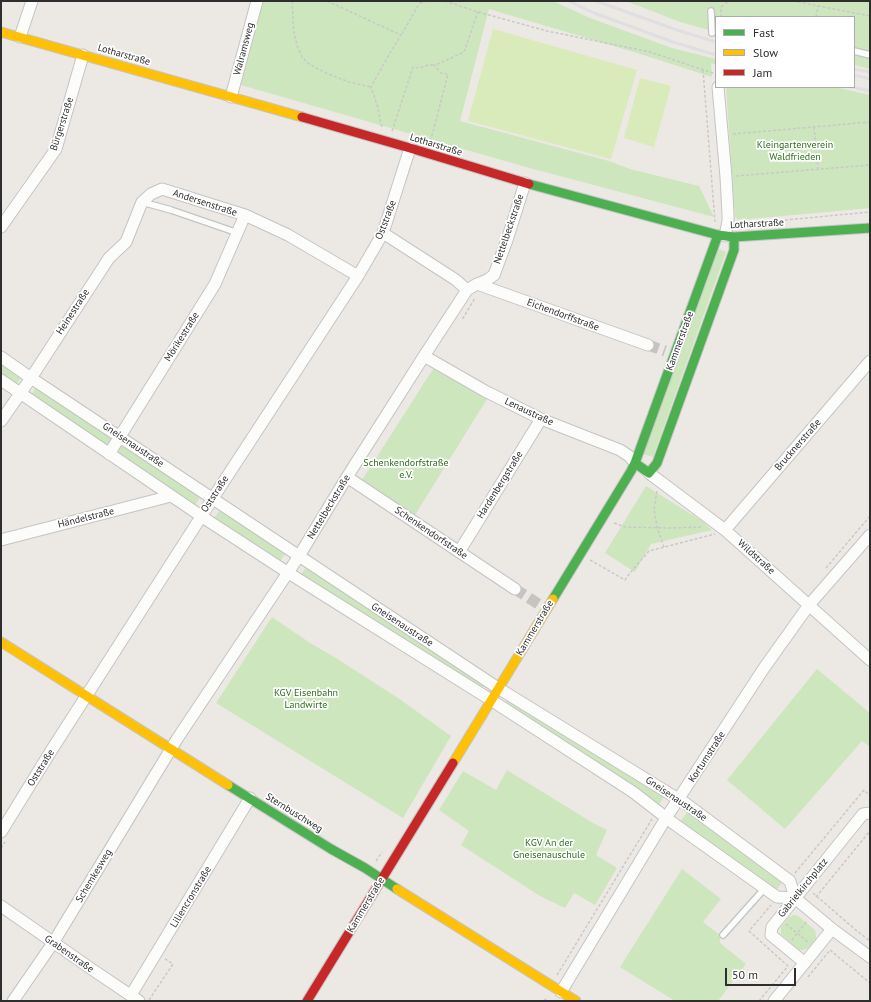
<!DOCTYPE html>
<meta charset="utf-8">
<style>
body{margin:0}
#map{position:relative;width:871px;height:1002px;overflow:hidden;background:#ece8e4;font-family:"PT Sans",sans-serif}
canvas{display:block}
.frame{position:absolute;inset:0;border:2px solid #2e2e2e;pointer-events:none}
.legend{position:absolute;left:715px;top:16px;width:140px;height:72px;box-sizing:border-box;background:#fff;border:1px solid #ababab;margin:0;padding:5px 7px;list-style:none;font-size:12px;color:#2e2e2e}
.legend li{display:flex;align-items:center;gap:8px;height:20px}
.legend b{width:20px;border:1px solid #ababab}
.scale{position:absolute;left:725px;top:968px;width:71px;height:18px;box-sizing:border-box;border:2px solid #2e2e2e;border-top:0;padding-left:5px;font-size:12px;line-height:14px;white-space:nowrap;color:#2e2e2e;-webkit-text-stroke:3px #fff;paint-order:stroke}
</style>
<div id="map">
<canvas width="871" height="1002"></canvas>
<div class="frame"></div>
<ul class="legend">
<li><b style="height:5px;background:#4caf50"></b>Fast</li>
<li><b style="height:5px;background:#ffc107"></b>Slow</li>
<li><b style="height:5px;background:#c62828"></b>Jam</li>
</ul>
<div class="scale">50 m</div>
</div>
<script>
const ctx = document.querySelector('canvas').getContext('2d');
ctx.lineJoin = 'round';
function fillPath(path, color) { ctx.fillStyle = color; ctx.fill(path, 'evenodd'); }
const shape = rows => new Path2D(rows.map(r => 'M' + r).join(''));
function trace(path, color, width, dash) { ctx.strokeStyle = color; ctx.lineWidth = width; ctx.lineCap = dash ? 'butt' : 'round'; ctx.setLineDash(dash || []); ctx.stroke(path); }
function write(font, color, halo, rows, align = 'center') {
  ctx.font = font + ' "PT Sans",sans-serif'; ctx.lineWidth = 3.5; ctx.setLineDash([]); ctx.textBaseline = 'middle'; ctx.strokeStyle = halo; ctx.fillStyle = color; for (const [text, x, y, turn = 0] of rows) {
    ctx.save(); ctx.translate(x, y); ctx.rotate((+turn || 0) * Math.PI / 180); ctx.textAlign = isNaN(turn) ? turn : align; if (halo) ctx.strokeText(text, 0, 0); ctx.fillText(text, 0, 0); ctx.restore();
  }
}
fillPath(shape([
 [263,1,553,1,590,18,672,48,716,59,716,65,711,63,712,77,637,53,489,9,460,121,609,161,630,169,699,186,714,217,526,167,241,85],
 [626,1,870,1,870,69,854,65,854,17,716,17,716,32,680,22],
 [726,87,835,87,870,95,870,208,739,220,735,217],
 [716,248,726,252,653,457,643,454],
 [1,361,22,376,16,385,1,375],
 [433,369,487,399,415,515,362,480],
 [36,387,114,438,108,447,31,395],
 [121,443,201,496,194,507,115,452],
 [646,486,702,521,712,530,651,544,635,572,605,553],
 [221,509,286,552,279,563,213,519],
 [307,566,485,683,481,690,300,576],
 [272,617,310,643,336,658,398,698,451,736,403,818,216,703],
 [817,669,870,713,870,747,862,741,785,829,727,780],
 [508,698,665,795,658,806,504,704],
 [507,770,593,823,607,830,596,855,617,868,595,905,574,893,565,908,540,896,461,845,469,831,439,810,463,771,496,790],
 [688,811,783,881,776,891,680,822],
 [682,869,721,899,703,922,720,935,720,943,746,964,718,1001,675,1001,620,967],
 [794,915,798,916,815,930,816,934,816,939,810,947,807,949,803,950,799,950,781,934,781,927,789,917]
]), '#cee6be');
fillPath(shape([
 [493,29,637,70,611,159,468,121],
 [640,78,671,86,654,147,624,138]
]), '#d9eabb');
trace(shape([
 [648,345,665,351],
 [515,589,546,609]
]), '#c6c3c0', 11, [11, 5.5]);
const lane = shape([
 [711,11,712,33],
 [854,51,870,55],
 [142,202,171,210,238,233],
 [723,935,765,888]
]);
const street = shape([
 [20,37,32,1],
 [718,87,726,177,728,214,728,221,725,236],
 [231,97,257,1],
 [1,227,44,166,56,149,83,55],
 [383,233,456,280,467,290],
 [477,284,648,345],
 [424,356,485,391,541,419,620,450,629,456,635,463],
 [1,357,31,378,299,556,498,688,670,794,685,803,790,881,795,898],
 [1,380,207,520,287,572,491,700,633,792,673,823,777,897,795,898,832,929,870,957],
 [1,421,31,378,109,258,126,242,142,202,151,194,162,189,245,215,288,235,358,276],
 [109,454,215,284,245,215],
 [649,473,725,530,870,660],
 [347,477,515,589],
 [725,530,870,361],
 [1,540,171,496],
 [459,552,541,419],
 [1,832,51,751,215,495,358,276,383,233,410,148],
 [1,906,93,970,139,1001],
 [805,963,771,935,772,927,863,814,870,813],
 [561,992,666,818,764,668,809,605,870,535],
 [131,995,250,798],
 [13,1001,53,943,177,739,299,556,347,477,424,356,467,290,477,284,487,280,494,275,507,240,525,183],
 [774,1001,832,929]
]);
const fast = shape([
 [529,184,718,235,734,237,870,228],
 [635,463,649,473,657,463,734,250,734,237],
 [553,599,631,471,635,463,718,235],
 [228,785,331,849,365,868,397,889]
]);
const slow = shape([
 [1,32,302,117],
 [1,642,228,785],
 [453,763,553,599],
 [397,889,576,1001]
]);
const jam = shape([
 [302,117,410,148,529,184],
 [307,1001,453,763]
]);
trace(lane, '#c5c4c5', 8);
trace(street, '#c5c4c5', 13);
trace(fast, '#c5c4c5', 11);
trace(slow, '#c5c4c5', 11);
trace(jam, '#c5c4c5', 11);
trace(shape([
 [292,1,294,34,298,48,302,57,309,64,326,73,349,82,371,87],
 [327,1,401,35,390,53,371,87,378,108,381,125,383,127],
 [421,1,419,4,428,1],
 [445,1,478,12,547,31,650,52,716,74],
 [793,1,870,16],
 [721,17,721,7,729,1],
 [816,17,818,6],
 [402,34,419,4],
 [703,70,715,222],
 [814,127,818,169],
 [392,131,413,67,420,68,428,65,434,65],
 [733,134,870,122],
 [430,141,433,132,448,74,441,73,434,65,438,64,464,52,478,12],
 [736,176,870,165],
 [775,221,870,212],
 [462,318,463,318,475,298],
 [657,491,654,509,657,527,664,547],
 [614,523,625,527,670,528,703,527],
 [590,560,625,580,630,573,649,551,715,534],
 [826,568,870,516],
 [1,848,5,842],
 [376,861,382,852],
 [795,873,864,790,870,796],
 [813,893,857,931,870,941],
 [816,897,870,831],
 [786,924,808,942],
 [792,940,807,921],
 [557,975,652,819],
 [808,977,830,950,870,983],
 [149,1000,173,964,165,959],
 [544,1001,547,997],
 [759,1001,788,966,749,931,771,905]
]), '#c9c9c8', 1.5, [3, 2]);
trace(lane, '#fcfcfb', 5.5);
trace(street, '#fcfcfb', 11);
trace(fast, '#4caf50', 9);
trace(slow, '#ffc107', 9);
trace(jam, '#c62828', 9);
trace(shape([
 [569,1,594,13,673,42,716,55],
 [596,1,677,30,716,42],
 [854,69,870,72],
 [854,75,870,79],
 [852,87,870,91]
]), '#dfdfe1', 3);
write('10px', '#2e2e2e', '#fff', [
 ["Walramsweg",244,49,-75],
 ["Lotharstraße",124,55,16],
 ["Bürgerstraße",62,124,-72],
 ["Lotharstraße",436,145,17],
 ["Andersenstraße",205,203,18],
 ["Oststraße",386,220,-69],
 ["Lotharstraße",757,224,-3],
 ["Nettelbeckstraße",509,229,-71],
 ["Heinestraße",73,312,-57],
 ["Eichendorffstraße",563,315,20],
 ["Mörikestraße",182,337,-58],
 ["Kammerstraße",680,341,-70],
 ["Lenaustraße",529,412,25],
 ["Gneisenaustraße",133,445,34],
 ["Brucknerstraße",798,445,-49],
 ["Hardenbergstraße",500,485,-58],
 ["Oststraße",215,494,-57],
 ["Nettelbeckstraße",329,507,-59],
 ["Händelstraße",86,518,-14],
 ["Schenkendorfstraße",431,533,34],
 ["Wildstraße",756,557,42],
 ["Gneisenaustraße",402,625,33],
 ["Kammerstraße",535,628,-59],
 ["Kortumstraße",707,757,-57],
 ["Oststraße",41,768,-58],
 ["Gneisenaustraße",676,799,34],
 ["Sternbuschweg",294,813,32],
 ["Schemkesweg",94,876,-59],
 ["Gabrielkirchplatz",803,888,-51],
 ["Liliencronstraße",191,897,-59],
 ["Kammerstraße",366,905,-59],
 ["Grabenstraße",69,954,35]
]);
write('10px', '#2c6e1b', '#fff', [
 ["Kleingartenverein",795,145],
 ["Waldfrieden",795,157],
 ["Schenkendorfstraße",406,463],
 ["e.V.",406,475],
 ["KGV Eisenbahn",306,693],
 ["Landwirte",306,705],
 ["KGV An der",549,843],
 ["Gneisenauschule",549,855]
]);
</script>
